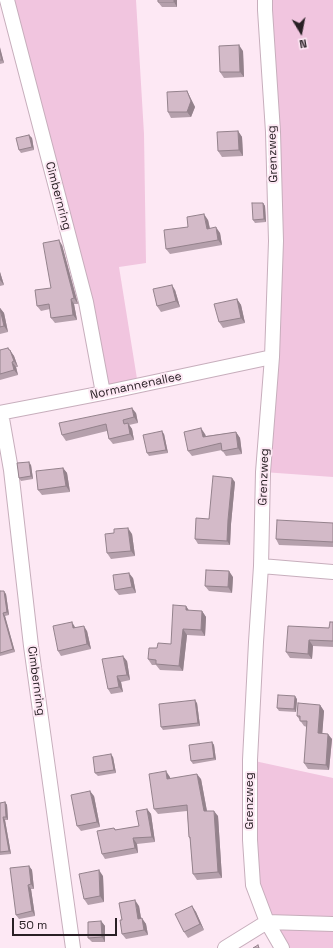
<!DOCTYPE html>
<style>
body{margin:0}
#map{position:relative;width:333px;height:948px;overflow:hidden;background:#fde8f4;font-family:"Space Grotesk",sans-serif}
canvas{display:block}
.north{position:absolute;left:281px;top:12px;width:40px;height:40px;-webkit-text-stroke:3px #fde8f4;paint-order:stroke;rotate:170deg;font-size:11px;font-weight:700;line-height:16px;text-align:center;color:#292025}
.north::after{content:'';display:block;margin:auto;width:14px;height:18px;background:#292025;clip-path:polygon(50% 0,100% 100%,50% 72%,0 100%)}
.scale{position:absolute;left:12px;top:918px;width:105px;height:18px;box-sizing:border-box;border:2px solid #292025;border-top:0;padding-left:5px;font-size:12px;line-height:14px;white-space:nowrap;color:#292025;-webkit-text-stroke:3px #fde8f4;paint-order:stroke}
</style>
<div id="map">
<canvas width="333" height="948"></canvas>
<div class="north">N</div>
<div class="scale">50 m</div>
</div>
<script>
const ctx = document.querySelector('canvas').getContext('2d');
ctx.lineJoin = 'round';
function fillPath(path, color) { ctx.fillStyle = color; ctx.fill(path, 'evenodd'); }
const shape = rows => new Path2D(rows.map(r => 'M' + r).join(''));
function trace(path, color, width, dash) { ctx.strokeStyle = color; ctx.lineWidth = width; ctx.lineCap = dash ? 'butt' : 'round'; ctx.setLineDash(dash || []); ctx.stroke(path); }
function write(font, color, halo, rows, align = 'center') {
  ctx.font = font + ' "Space Grotesk",sans-serif'; ctx.lineWidth = 4; ctx.setLineDash([]); ctx.textBaseline = 'middle'; ctx.strokeStyle = halo; ctx.fillStyle = color; for (const [text, x, y, turn = 0] of rows) {
    ctx.save(); ctx.translate(x, y); ctx.rotate((+turn || 0) * Math.PI / 180); ctx.textAlign = isNaN(turn) ? turn : align; if (halo) ctx.strokeText(text, 0, 0); ctx.fillText(text, 0, 0); ctx.restore();
  }
}
fillPath(shape([
 [7,0,136,0,144,134,146,263,119,267,138,385,103,393],
 [265,0,333,0,333,477,263,472,272,357],
 [250,760,333,778,333,948,282,948,253,885]
]), '#f1c5df');
const street = shape([
 [7,0,86,302,103,393],
 [265,0,265,10,273,132,276,241,272,357,263,472,261,566,256,642,250,760,250,840,253,885,267,922,282,948],
 [0,413,103,393,272,357],
 [1,413,11,470,31,646,73,948],
 [261,566,333,572],
 [225,948,267,922,333,924]
]);
trace(street, '#c7aebc', 16);
trace(street, '#fff', 14);
fillPath(shape([
 [177,0,177,7,162,7,158,2],
 [0,47,4,63,0,64],
 [243,51,244,77,224,78,220,72],
 [187,91,195,107,191,117,171,118,168,112],
 [238,131,242,137,243,156,222,157,218,151],
 [29,135,32,138,34,150,21,153,19,150],
 [263,203,265,206,266,222,255,223,253,220],
 [208,220,210,228,220,233,222,245,170,254,166,249,188,227],
 [62,245,78,304,74,304,77,320,55,323,51,318,50,309,41,311,37,306,51,288],
 [0,272,4,285,0,286],
 [175,290,180,307,161,312,157,306],
 [237,299,241,305,245,323,223,328,219,322],
 [0,308,4,313,8,332,0,334],
 [0,350,10,350,14,356,18,367,16,367,18,375,0,380],
 [136,413,138,423,129,425,132,429,134,440,113,444,109,439,107,431,66,441,62,435],
 [236,432,240,438,242,454,226,456,222,450,192,456,188,451,205,434,206,436],
 [164,434,168,453,149,456,147,453],
 [31,465,33,479,21,481,19,478],
 [63,468,67,473,70,492,42,495,38,490],
 [235,482,231,524,230,545,198,544,195,539],
 [333,523,333,547,279,545,276,539],
 [132,534,135,556,111,559,107,553],
 [233,577,232,593,209,591,205,586],
 [133,578,136,593,119,595,115,590],
 [0,591,6,594,9,615,5,616,15,652,0,656],
 [186,606,189,611,202,611,206,617,205,636,187,635,183,671,160,670,156,665,152,665,148,659,157,648,171,644],
 [333,622,333,647,313,646,312,659,290,658,286,652,329,628],
 [75,628,87,631,91,649,61,656,58,651],
 [127,661,130,680,121,682,123,692,111,694,108,689],
 [297,699,296,712,279,711,277,708],
 [197,703,200,726,163,730,161,727],
 [320,705,324,711,322,733,332,739,329,770,308,769,304,763,307,727,304,726,297,716],
 [212,742,214,745,216,760,193,764,191,761],
 [113,757,116,773,98,776,95,773],
 [170,777,170,779,201,779,207,811,218,816,222,878,197,880,193,874,190,839,189,837,187,811,158,814,154,809],
 [94,796,100,827,81,831,77,826],
 [5,802,7,805,8,820,5,820,11,854,0,855,0,803],
 [147,809,151,814,155,842,137,844,138,853,105,859,102,854,114,828,116,830,139,826],
 [29,866,32,870,34,889,31,889,35,916,19,919,16,915],
 [103,876,104,902,88,905,84,899],
 [139,906,141,918,146,924,148,935,126,939,122,934],
 [192,906,196,912,204,930,188,938,184,932],
 [101,921,105,926,105,942,92,942,88,938]
]), '#b5a0ac');
fillPath(shape([
 [174,0,177,0,177,7,174,2],
 [239,45,243,51,244,77,240,72],
 [0,47,0,48,4,63,2,60,0,52],
 [187,91,195,107,191,117,187,112],
 [238,131,242,137,243,156,239,150],
 [29,135,32,138,34,150,32,147],
 [263,203,265,206,266,222,264,219],
 [204,214,208,220,211,235,207,229],
 [216,227,220,233,222,245,218,240],
 [59,240,62,245,78,304,74,298],
 [0,272,4,285,0,280],
 [172,285,175,290,180,307,176,301],
 [71,299,74,304,77,320,73,315],
 [237,299,241,305,245,323,241,318],
 [0,308,4,313,8,332,4,326],
 [8,348,14,356,18,367,14,361],
 [12,362,16,367,18,375,14,370],
 [132,408,136,413,138,423,134,417],
 [128,423,132,429,134,440,130,434],
 [201,428,205,434,207,442,203,437],
 [162,431,164,434,168,453,166,450],
 [236,432,240,438,242,454,238,448],
 [29,462,31,465,33,479,31,476],
 [63,468,67,473,70,492,66,486],
 [232,478,235,482,231,524,230,545,227,541,228,520],
 [128,528,132,534,135,556,131,551],
 [229,571,233,577,232,593,228,587],
 [129,573,133,578,136,593,132,587],
 [4,591,6,594,9,615,7,612],
 [186,606,190,612,186,610],
 [202,611,206,617,205,636,201,630],
 [3,613,5,616,15,652,13,649],
 [72,622,75,627,76,633,73,628],
 [84,626,87,631,91,649,87,644],
 [183,629,187,635,183,671,179,666],
 [309,640,313,646,312,659,308,654],
 [123,656,127,661,130,680,127,675],
 [117,676,121,682,123,692,119,687],
 [295,696,297,699,296,712,294,709],
 [195,700,197,703,200,726,198,723],
 [320,705,324,711,322,738,318,733],
 [328,734,332,739,329,770,326,765],
 [212,742,214,745,216,760,214,758],
 [111,754,113,757,116,773,114,770],
 [166,771,170,777,171,785,167,779],
 [197,774,201,779,208,817,204,811],
 [90,791,94,796,100,827,97,822],
 [5,802,7,805,8,820,6,817],
 [147,809,151,814,155,842,152,837],
 [214,811,218,816,222,878,218,872],
 [3,817,5,820,11,854,9,851],
 [133,838,137,844,138,853,135,848],
 [29,866,32,870,34,889,31,884],
 [99,870,103,876,104,902,100,896],
 [28,885,31,889,35,916,32,911],
 [135,900,139,906,142,924,138,919],
 [192,906,196,912,204,930,200,924],
 [142,918,146,924,148,935,144,930],
 [101,921,105,926,105,942,102,937]
]), '#94828c');
const building = shape([
 [158,0,174,0,174,2,158,2,158,0],
 [239,45,240,72,220,72,219,46,239,45],
 [0,52,2,60,0,60,0,52],
 [187,91,191,101,187,112,168,112,167,92,187,91],
 [238,131,239,150,218,151,217,132,238,131],
 [29,135,32,147,19,150,16,138,29,135],
 [252,203,263,203,264,219,253,220,252,203],
 [204,214,207,229,216,227,218,240,166,249,164,230,188,227,187,217,204,214],
 [59,240,74,298,71,299,73,315,51,318,49,304,37,306,35,290,51,288,43,243,59,240],
 [172,285,176,301,157,306,153,289,172,285],
 [237,299,241,318,219,322,214,304,237,299],
 [0,309,4,326,0,327,0,309],
 [8,348,9,350,10,350,14,361,12,362,14,370,0,374,0,350,8,348],
 [132,408,134,417,123,420,124,424,128,423,130,434,109,439,106,424,62,435,59,423,132,408],
 [201,428,203,437,236,432,238,448,222,451,221,443,188,451,184,432,201,428],
 [162,431,166,450,147,453,143,435,162,431],
 [29,462,31,476,19,478,17,463,29,462],
 [63,468,66,486,38,490,36,471,63,468],
 [213,476,232,478,228,520,227,541,195,539,196,518,209,519,213,476],
 [277,520,333,523,333,542,276,539,277,520],
 [128,528,131,551,107,553,105,534,114,533,114,529,128,528],
 [206,570,229,571,228,587,205,586,206,570],
 [129,573,132,587,115,590,113,575,129,573],
 [0,591,4,591,7,612,3,613,13,649,0,653,0,591],
 [173,605,186,606,186,610,202,611,201,630,183,629,179,666,156,664,156,660,148,659,149,648,157,648,158,643,171,644,173,605],
 [72,622,73,628,84,626,87,644,58,651,53,626,72,622],
 [330,622,333,622,333,641,309,640,308,654,286,652,288,626,329,628,330,622],
 [123,656,127,675,117,676,119,687,108,689,102,659,123,656],
 [278,695,295,696,294,709,277,708,278,695],
 [195,700,198,723,161,727,159,704,195,700],
 [298,703,320,705,318,733,328,734,326,765,304,763,307,721,300,721,300,716,297,716,298,703],
 [212,742,214,758,191,761,189,745,212,742],
 [111,754,114,770,95,773,93,757,111,754],
 [166,771,167,779,197,774,204,811,214,811,218,872,193,874,190,837,189,837,187,805,154,809,149,774,166,771],
 [90,791,97,822,77,826,71,795,90,791],
 [5,802,6,817,3,817,9,851,0,852,0,803,5,802],
 [147,809,152,837,133,838,135,848,102,854,97,831,114,828,115,830,139,826,136,811,147,809],
 [29,866,31,884,28,885,32,911,16,915,10,868,29,866],
 [99,870,100,896,84,899,79,874,99,870],
 [135,900,138,919,142,918,144,930,122,934,120,920,122,920,119,903,135,900],
 [192,906,200,924,184,932,175,914,192,906],
 [101,921,102,937,88,938,88,922,101,921],
 [258,945,259,948,253,948,258,945]
]);
fillPath(building, '#d3bac8');
trace(building, '#94828c', 1);
write('12px', '#292025', '#fde8f4', [
 ["Grenzweg",273,154,-92],
 ["Cimbernring",58,196,75],
 ["Normannenallee",136,386,-12],
 ["Grenzweg",264,477,-88],
 ["Cimbernring",36,681,82],
 ["Grenzweg",250,801,-90]
]);
</script>
